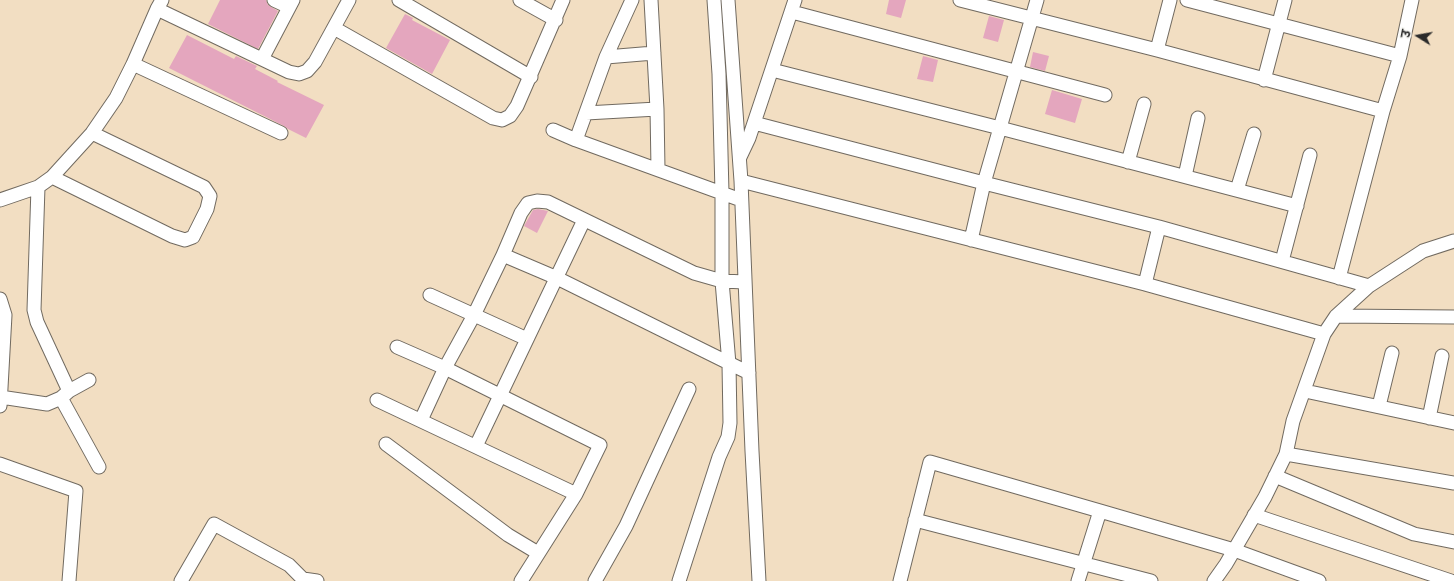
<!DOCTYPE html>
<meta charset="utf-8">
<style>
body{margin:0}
#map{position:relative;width:1454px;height:581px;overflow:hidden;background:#f2dec2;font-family:Caveat,"Playpen Sans Deva",sans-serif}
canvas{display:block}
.north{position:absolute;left:1398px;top:16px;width:40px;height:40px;-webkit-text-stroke:3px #f6f6f2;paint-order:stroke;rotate:281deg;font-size:11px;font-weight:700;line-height:16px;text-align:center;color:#2b2b2b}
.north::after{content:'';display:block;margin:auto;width:14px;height:18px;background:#2b2b2b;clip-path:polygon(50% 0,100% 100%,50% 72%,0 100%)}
</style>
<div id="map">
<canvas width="1454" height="581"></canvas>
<div class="north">उ</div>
</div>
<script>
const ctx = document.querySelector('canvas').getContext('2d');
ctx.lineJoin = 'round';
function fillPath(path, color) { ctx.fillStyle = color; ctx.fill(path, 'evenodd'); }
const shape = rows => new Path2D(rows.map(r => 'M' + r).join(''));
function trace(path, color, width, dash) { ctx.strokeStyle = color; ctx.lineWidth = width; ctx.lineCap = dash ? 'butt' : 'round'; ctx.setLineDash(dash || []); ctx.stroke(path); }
fillPath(shape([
 [220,0,266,0,268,5,278,11,258,49,208,24],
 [889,0,906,0,901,18,886,14],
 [405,14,413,18,412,20,450,40,432,74,386,48],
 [989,16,1004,20,998,42,983,38],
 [187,35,234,59,236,56,257,66,255,69,278,81,277,82,324,105,306,138,288,129,284,126,169,68],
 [1033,52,1049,56,1045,71,1030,67],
 [923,56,938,60,933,82,917,79],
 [1052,90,1082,99,1075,123,1045,114],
 [538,209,548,211,537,233,524,226,533,210]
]), '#e4a6be');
const minor = shape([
 [274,0,289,7],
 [399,0,531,77],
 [520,0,556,20],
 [651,0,657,109,658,169],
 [728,0,741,181,752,451,759,581],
 [960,0,1157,50,1383,111],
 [1187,0,1400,56],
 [157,9,289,72,299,74,307,71,315,62,349,0],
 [792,12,1105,95],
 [334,28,493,118,502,120,510,116,517,106,563,0],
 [1157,50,1170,0],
 [606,57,654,53],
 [262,59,293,0],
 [133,64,281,133],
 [772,70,1000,128,1297,206],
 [1264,80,1285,0],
 [586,113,657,109],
 [754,123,984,183,1159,227,1369,286],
 [553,130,576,140,741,200],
 [576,140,606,57,632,0],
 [740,157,749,138,795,0],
 [1128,162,1144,104],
 [1185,176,1198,118],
 [52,177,172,236,185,240,193,237,207,209,210,196,204,187,92,133],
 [741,181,1145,284,1324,334],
 [38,187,34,310,37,322,69,391],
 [1237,190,1254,134],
 [0,200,38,187,52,177,92,133,116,98,133,64,157,9,162,0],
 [971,240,984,183,1037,0],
 [503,255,557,278,749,373],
 [1282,261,1310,155],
 [1339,278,1383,111,1400,56,1412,0],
 [1145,284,1159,227],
 [430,295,527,339],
 [0,299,5,315,0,406],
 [1336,316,1454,317],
 [397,347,445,368,600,445,576,494,521,581],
 [1305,391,1454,423],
 [0,397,47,404,61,398,69,391,89,380],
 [61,398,99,467],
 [377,400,576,494],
 [1379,406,1392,353],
 [1429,418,1442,356],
 [421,420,445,368,474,315,503,255,521,213,528,203,537,201,548,202,694,273,722,281,745,282],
 [386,444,508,535,538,553],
 [476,446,584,220],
 [1286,454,1454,483],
 [0,464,76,491,69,581],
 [1275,476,1414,534,1454,542],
 [1100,511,1234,550,1319,581],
 [1254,515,1451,581],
 [915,520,1151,581],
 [181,581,214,524,289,565,303,579,317,581],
 [595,581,626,526,689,389],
 [679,581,719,457,728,437,730,423,729,364,722,281,722,193,719,74,714,0],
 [900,581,930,462,1100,511,1078,581],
 [1214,581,1226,564,1265,497,1286,454,1293,421,1324,334,1336,316,1369,286,1423,251,1454,241]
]);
trace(minor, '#716a60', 15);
trace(minor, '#fff', 13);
</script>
